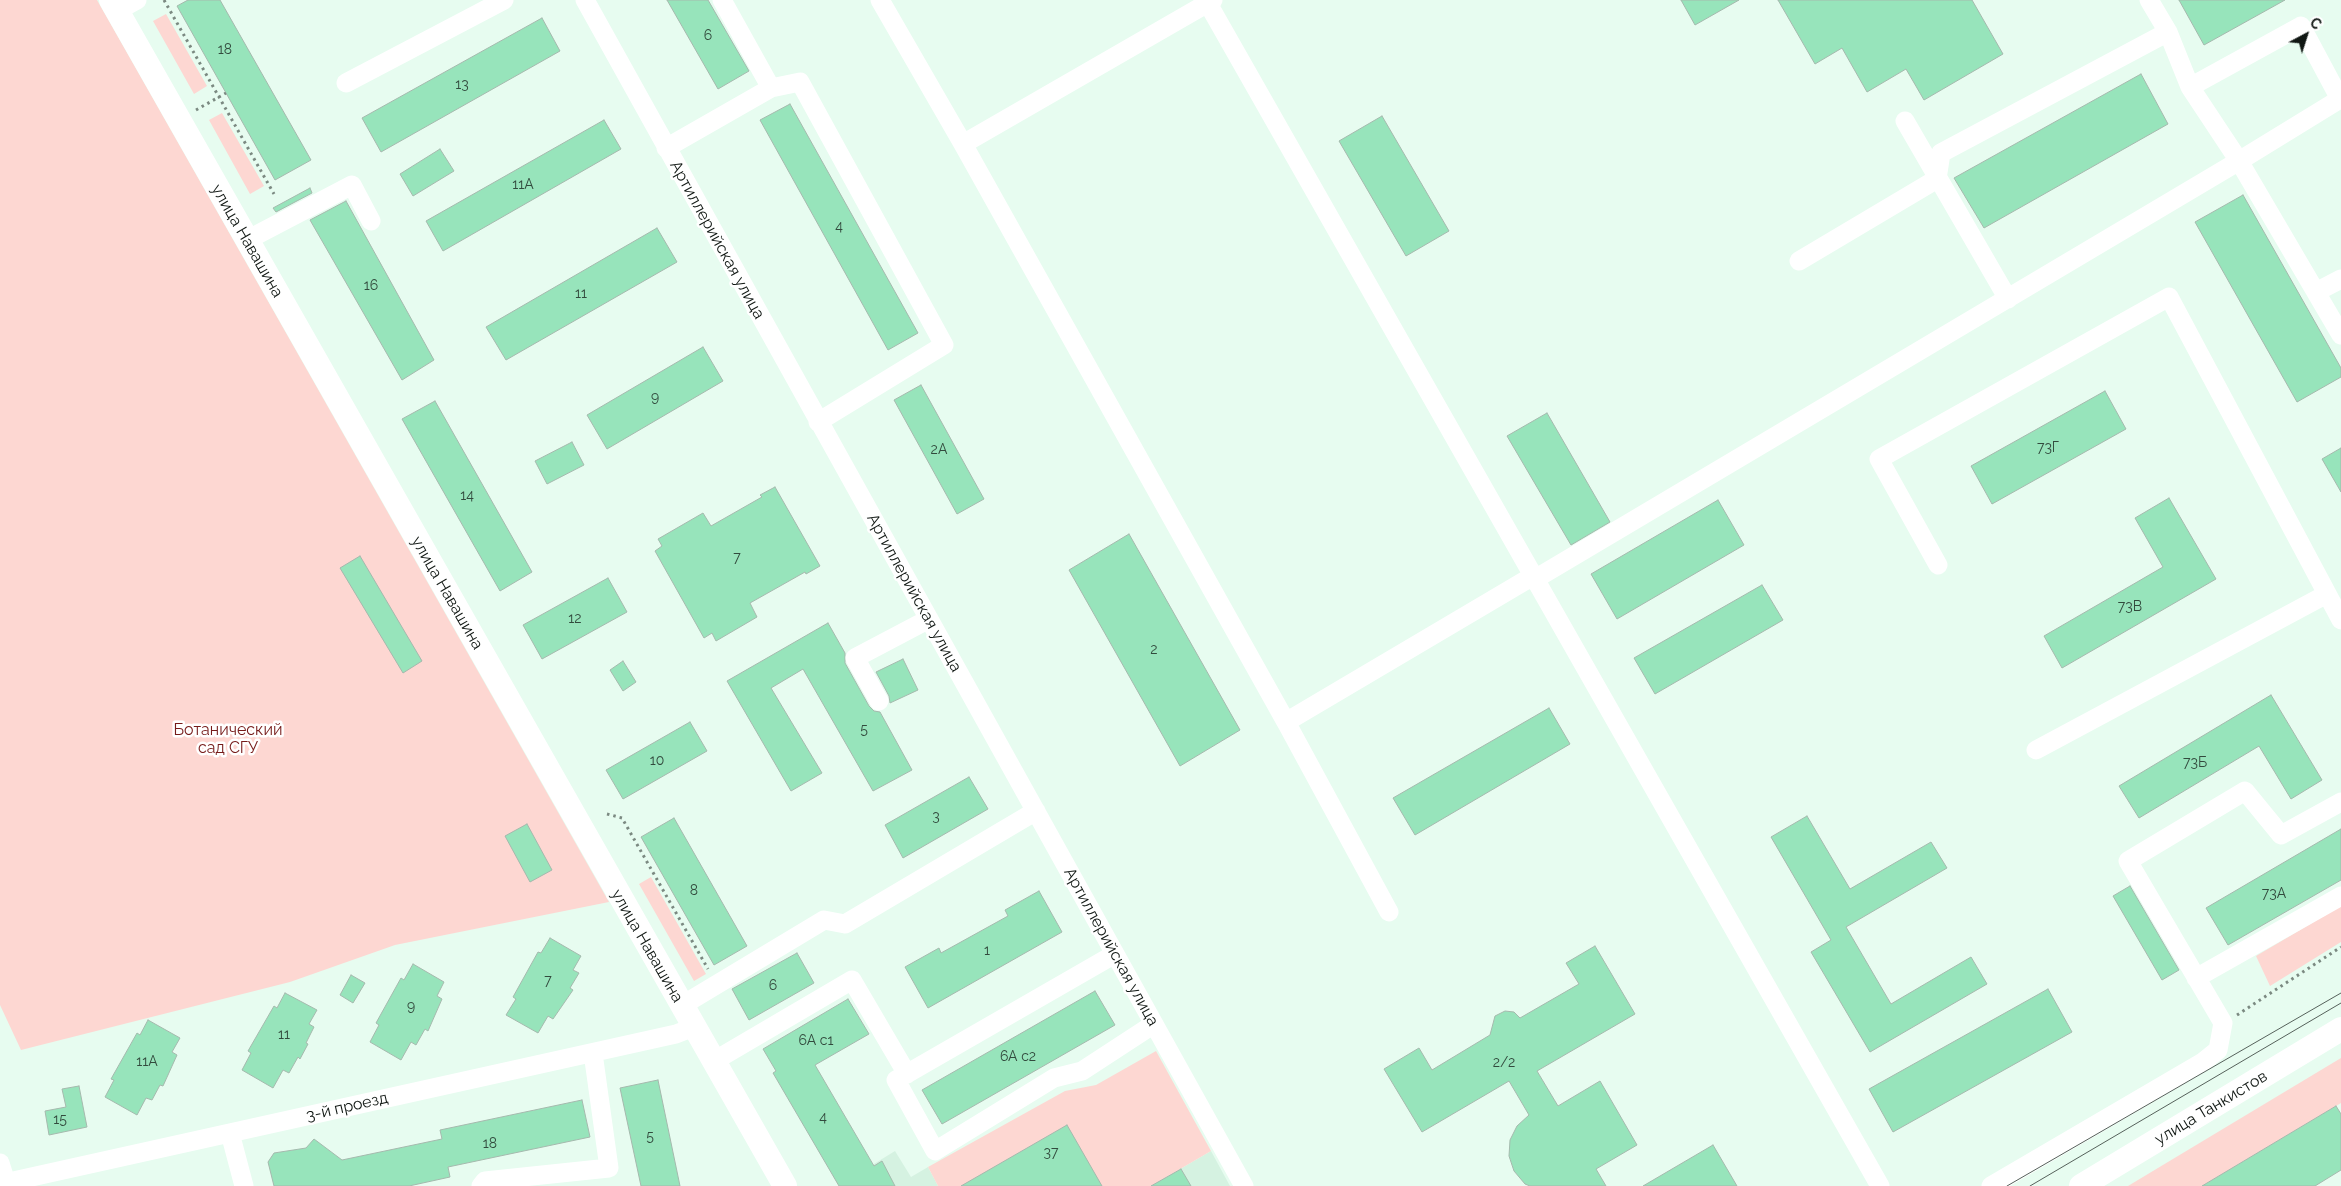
<!DOCTYPE html>
<meta charset="utf-8">
<style>
body{margin:0}
#map{position:relative;width:2341px;height:1186px;overflow:hidden;background:#e7fcf0;font-family:Raleway,sans-serif}
canvas{display:block}
.north{position:absolute;left:2281px;top:10px;width:50px;height:50px;-webkit-text-stroke:4px #fff;paint-order:stroke;rotate:40deg;font-size:14px;font-weight:700;line-height:20px;text-align:center;color:#101713}
.north::after{content:'';display:block;margin:auto;width:18px;height:22px;background:#101713;clip-path:polygon(50% 0,100% 100%,50% 72%,0 100%)}
</style>
<div id="map">
<canvas width="2341" height="1186"></canvas>
<div class="north">С</div>
</div>
<script>
const ctx = document.querySelector('canvas').getContext('2d');
ctx.lineJoin = 'round';
function fillPath(path, color) { ctx.fillStyle = color; ctx.fill(path, 'evenodd'); }
const shape = rows => new Path2D(rows.map(r => 'M' + r).join(''));
function trace(path, color, width, dash) { ctx.strokeStyle = color; ctx.lineWidth = width; ctx.lineCap = dash ? 'butt' : 'round'; ctx.setLineDash(dash || []); ctx.stroke(path); }
function write(font, color, halo, rows, align = 'center') {
  ctx.font = font + ' Raleway,sans-serif'; ctx.lineWidth = 5; ctx.setLineDash([]); ctx.textBaseline = 'middle'; ctx.strokeStyle = halo; ctx.fillStyle = color; for (const [text, x, y, turn = 0] of rows) {
    ctx.save(); ctx.translate(x, y); ctx.rotate((+turn || 0) * Math.PI / 180); ctx.textAlign = isNaN(turn) ? turn : align; if (halo) ctx.strokeText(text, 0, 0); ctx.fillText(text, 0, 0); ctx.restore();
  }
}
fillPath(shape([
 [895,1151,911,1177,928,1167,938,1186,838,1186],
 [1211,1151,1230,1186,1151,1186]
]), '#d5f2e1');
fillPath(shape([
 [0,0,97,0,609,902,395,945,290,982,21,1050,0,1005],
 [166,14,207,86,194,94,153,21],
 [222,113,264,186,250,194,209,120],
 [651,877,706,974,694,981,639,884],
 [2341,906,2341,942,2270,986,2256,956],
 [1156,1051,1211,1151,1151,1186,938,1186,928,1167,1065,1091,1096,1085],
 [2341,1058,2341,1103,2202,1186,2128,1186]
]), '#fdd7d2');
const building = shape([
 [188,0,220,0,311,160,275,180,177,6,188,0],
 [667,0,708,0,749,71,718,89,667,0],
 [1681,0,1739,0,1695,25,1681,0],
 [1778,0,1972,0,2003,54,1924,100,1906,69,1867,92,1842,48,1815,64,1778,0],
 [2179,0,2285,0,2204,45,2179,0],
 [542,18,560,51,381,152,362,118,542,18],
 [2141,74,2168,124,1984,228,1954,178,2141,74],
 [790,104,918,333,888,350,760,120,790,104],
 [1382,116,1449,231,1406,256,1339,141,1382,116],
 [604,120,621,149,443,251,426,221,604,120],
 [440,149,454,171,413,196,400,174,440,149],
 [310,188,312,193,276,212,273,208,310,188],
 [2243,195,2341,368,2341,377,2297,402,2195,222,2243,195],
 [346,201,434,360,402,380,310,220,346,201],
 [657,228,677,262,506,360,486,327,657,228],
 [703,347,723,381,607,449,587,415,703,347],
 [921,385,984,499,957,514,894,400,921,385],
 [2105,391,2126,429,1992,504,1971,466,2105,391],
 [435,401,532,572,500,591,402,419,435,401],
 [1547,413,1610,522,1571,545,1507,436,1547,413],
 [572,442,584,465,547,484,535,461,572,442],
 [2341,448,2341,492,2322,459,2341,448],
 [775,487,820,566,806,574,805,572,750,603,757,617,716,641,712,633,704,638,655,551,662,546,658,539,703,513,711,526,762,497,760,495,775,487],
 [2169,498,2216,579,2062,668,2044,636,2163,567,2135,518,2169,498],
 [1718,500,1744,545,1617,619,1591,574,1718,500],
 [1129,534,1240,730,1180,766,1069,570,1129,534],
 [360,556,422,661,403,673,340,568,360,556],
 [608,578,627,612,542,659,523,625,608,578],
 [1762,585,1783,620,1655,694,1634,658,1762,585],
 [828,623,845,653,845,663,869,706,874,711,880,712,912,770,873,791,803,669,771,688,822,773,791,791,727,681,828,623],
 [903,659,918,690,890,703,889,696,876,672,903,659],
 [623,661,636,682,623,691,610,670,623,661],
 [2271,695,2322,780,2291,799,2259,746,2139,818,2119,786,2271,695],
 [1549,708,1570,744,1415,835,1393,798,1549,708],
 [690,722,707,751,623,799,606,770,690,722],
 [969,777,988,809,903,858,885,825,969,777],
 [1807,816,1850,889,1931,842,1947,868,1846,927,1891,1004,1971,957,1987,984,1870,1052,1811,952,1831,940,1771,837,1807,816],
 [674,818,747,946,714,965,641,837,674,818],
 [527,824,552,870,530,882,505,836,527,824],
 [2341,829,2341,880,2228,945,2206,908,2341,829],
 [2130,886,2179,970,2162,980,2113,896,2130,886],
 [1039,891,1062,932,928,1008,905,967,939,948,941,953,1008,916,1005,910,1039,891],
 [550,938,581,956,573,970,579,973,570,988,573,990,553,1019,548,1016,538,1033,506,1015,516,999,513,997,538,952,541,953,550,938],
 [1595,946,1635,1014,1537,1071,1558,1106,1600,1081,1637,1145,1596,1169,1606,1186,1530,1186,1525,1184,1514,1171,1509,1156,1510,1140,1517,1126,1529,1115,1509,1081,1422,1132,1384,1069,1419,1048,1432,1070,1490,1035,1495,1016,1505,1011,1514,1012,1520,1018,1579,984,1566,963,1595,946],
 [797,953,814,983,749,1020,732,989,797,953],
 [413,964,444,982,437,996,442,999,428,1031,425,1029,416,1045,411,1042,401,1060,370,1042,379,1025,376,1023,401,978,404,980,413,964],
 [351,975,365,983,353,1003,340,995,351,975],
 [2048,989,2072,1032,1893,1132,1869,1089,2048,989],
 [1095,991,1115,1025,942,1124,922,1090,1095,991],
 [285,993,317,1010,309,1024,314,1027,306,1043,308,1044,300,1059,298,1057,289,1073,283,1070,273,1088,242,1070,251,1053,248,1051,274,1006,277,1008,285,993],
 [848,999,869,1034,815,1065,874,1166,882,1161,895,1186,839,1186,773,1073,776,1071,763,1049,848,999],
 [148,1020,180,1038,172,1052,177,1055,163,1086,160,1085,152,1100,146,1098,137,1115,105,1097,114,1080,111,1079,137,1033,140,1035,148,1020],
 [658,1080,680,1186,641,1186,620,1088,658,1080],
 [79,1086,87,1127,49,1135,45,1111,66,1107,62,1089,79,1086],
 [582,1100,590,1137,448,1167,450,1177,409,1186,274,1186,268,1162,274,1153,306,1148,314,1139,342,1160,442,1139,440,1130,582,1100],
 [2336,1106,2341,1114,2341,1170,2315,1186,2202,1186,2336,1106],
 [1067,1125,1102,1186,961,1186,1067,1125],
 [1713,1145,1737,1186,1643,1186,1713,1145],
 [1181,1169,1191,1186,1151,1186,1181,1169]
]);
fillPath(building, '#97e4bb');
trace(building, '#a5b9ad', 1);
trace(shape([
 [164,0,274,194],
 [196,110,226,93],
 [607,814,622,818,708,969],
 [2237,1015,2341,947]
]), '#7b8981', 3, [2.5, 4]);
trace(shape([
 [585,0,1244,1186],
 [880,0,963,144,1286,722,1533,576],
 [1206,0,1880,1186],
 [2149,0,2168,32],
 [117,11,137,0],
 [346,83,504,0],
 [771,88,800,82,944,345,818,422],
 [1905,121,2008,299],
 [963,144,1213,0],
 [666,148,771,88,722,0],
 [247,240,352,185,371,221],
 [1799,261,1937,179,1941,153,2168,32,2190,87],
 [2316,292,2341,279],
 [1938,565,1879,459,2169,297,2341,620],
 [1535,579,2239,161,2340,99,2301,26,2190,87,2239,161,2341,335],
 [879,701,855,658,929,619],
 [1286,722,1389,912],
 [2036,750,2327,594],
 [1115,954,896,1080,935,1151,1054,1078,1082,1071,1154,1024],
 [2196,978,2341,896],
 [681,1006,824,920,845,924,1036,811],
 [714,1061,852,980,907,1074],
 [230,1133,244,1186],
 [0,1163,6,1182],
 [0,1184,676,1034,694,1027],
 [481,1186,485,1181,609,1168,593,1053],
 [1991,1186,2203,1062,2218,1050,2223,1023,2128,861,2245,791,2281,835,2341,802]
]), '#fff', 19);
trace(shape([
 [111,0,785,1186],
 [2081,1186,2341,1029]
]), '#fff', 24);
trace(shape([
 [2007,1186,2341,993],
 [2030,1186,2341,1003]
]), '#56615b', 1);
write('14px', '#324a3d', null, [
 ["6",708,36],
 ["18",225,50],
 ["13",462,85],
 ["11А",523,185],
 ["4",839,227],
 ["16",371,286],
 ["11",581,294],
 ["9",655,398],
 ["73Г",2048,448],
 ["2А",939,450],
 ["14",467,496],
 ["7",737,558],
 ["73В",2130,607],
 ["12",575,619],
 ["2",1154,650],
 ["5",864,730],
 ["10",657,761],
 ["73Б",2195,763],
 ["3",936,817],
 ["8",694,891],
 ["73А",2274,894],
 ["1",987,951],
 ["7",548,981],
 ["6",773,986],
 ["9",411,1007],
 ["11",284,1035],
 ["6А с1",816,1041],
 ["6А с2",1018,1057],
 ["11А",147,1062],
 ["2/2",1504,1063],
 ["4",823,1118],
 ["15",60,1120],
 ["5",650,1137],
 ["18",490,1144],
 ["37",1051,1153]
]);
write('16px', '#101713', '#fff', [
 ["Артиллерийская улица",717,240,61],
 ["улица Навашина",247,241,60],
 ["улица Навашина",447,593,60],
 ["Артиллерийская улица",914,593,61],
 ["улица Навашина",647,946,60],
 ["Артиллерийская улица",1111,947,61],
 ["3-й проезд",347,1107,-13],
 ["улица Танкистов",2211,1108,-31]
]);
write('16px', '#761b1a', '#fff', [
 ["Ботанический",228,730],
 ["сад СГУ",228,748]
]);
</script>
